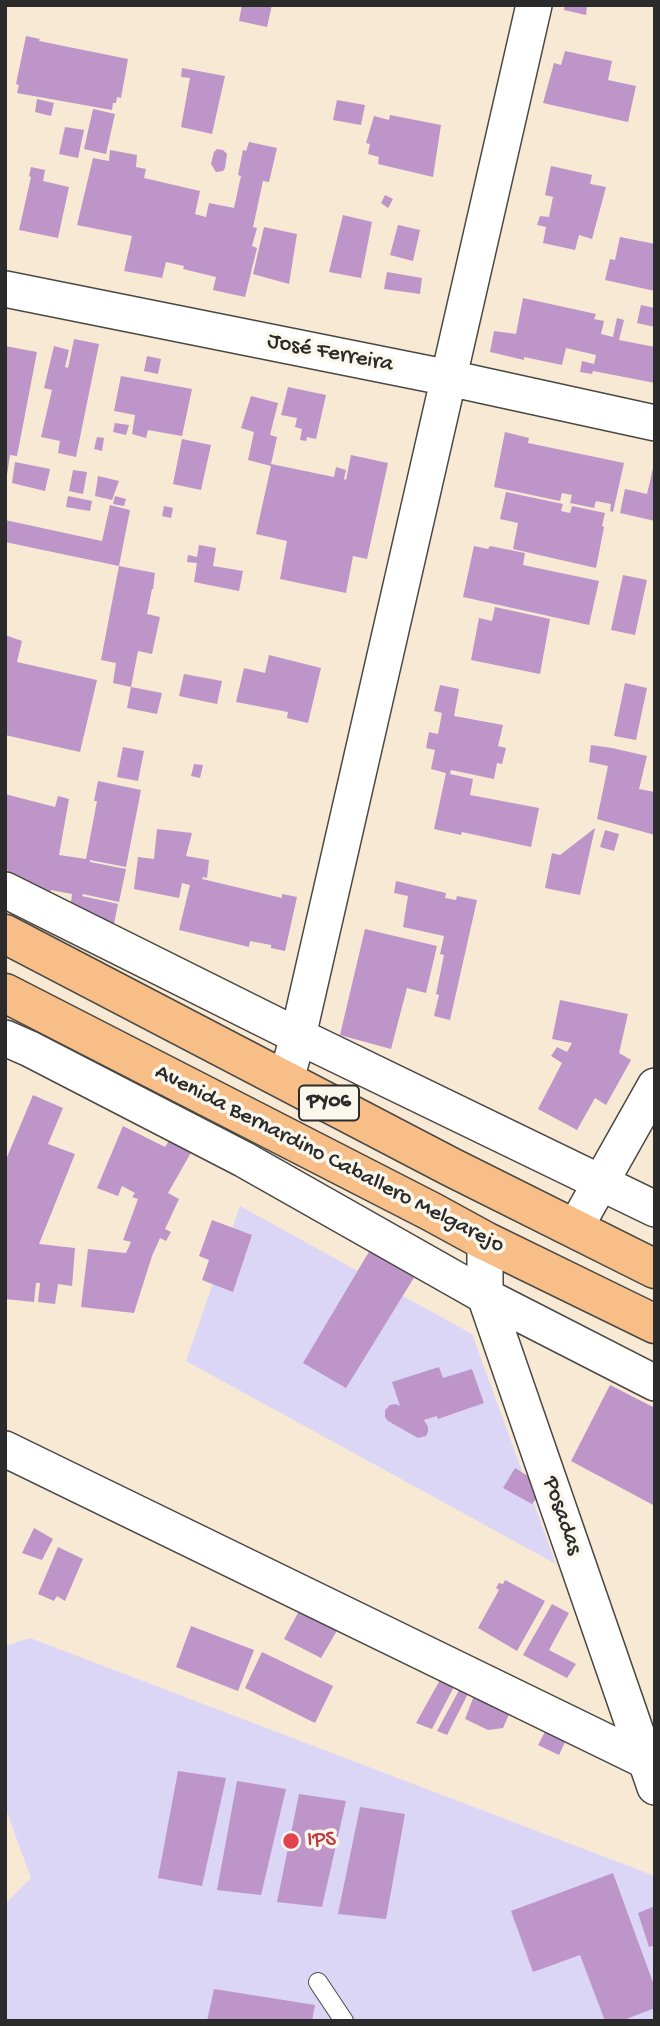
<!DOCTYPE html>
<meta charset="utf-8">
<style>
body{margin:0}
#map{position:relative;width:660px;height:2026px;overflow:hidden;background:#f7e9d4;font-family:"Gochi Hand",sans-serif}
canvas{display:block}
.frame{position:absolute;inset:0;border:7px solid #2b2b2b;pointer-events:none}
</style>
<div id="map">
<canvas width="660" height="2026"></canvas>
<div class="frame"></div>
</div>
<script>
const ctx = document.querySelector('canvas').getContext('2d');
ctx.lineJoin = 'round';
function fillPath(path, color) { ctx.fillStyle = color; ctx.fill(path, 'evenodd'); }
const shape = rows => new Path2D(rows.map(r => 'M' + r).join(''));
function trace(path, color, width, dash) { ctx.strokeStyle = color; ctx.lineWidth = width; ctx.lineCap = dash ? 'butt' : 'round'; ctx.setLineDash(dash || []); ctx.stroke(path); }
function write(font, color, halo, rows, align = 'center') {
  ctx.font = font + ' "Gochi Hand",sans-serif'; ctx.lineWidth = 7; ctx.setLineDash([]); ctx.textBaseline = 'middle'; ctx.strokeStyle = halo; ctx.fillStyle = color; for (const [text, x, y, turn = 0] of rows) {
    ctx.save(); ctx.translate(x, y); ctx.rotate((+turn || 0) * Math.PI / 180); ctx.textAlign = isNaN(turn) ? turn : align; if (halo) ctx.strokeText(text, 0, 0); ctx.fillText(text, 0, 0); ctx.restore();
  }
}
fillPath(shape([
 [240,1206,472,1334,556,1564,186,1361],
 [30,1638,655,1876,655,2021,5,2021,5,1904,31,1878,5,1807,5,1646]
]), '#dcd6f6');
fillPath(shape([
 [242,5,272,5,267,27,239,21],
 [565,5,587,5,586,15,564,10],
 [26,36,40,39,39,41,128,59,121,98,117,97,116,103,113,103,112,110,17,93,19,85,16,84],
 [565,51,612,61,608,80,636,86,628,122,543,103,554,63,561,65],
 [182,68,225,76,212,134,181,127,190,78,181,77],
 [37,99,54,103,51,116,35,112],
 [337,100,365,105,361,125,333,120],
 [93,109,115,114,106,154,84,149],
 [390,115,441,125,433,177,378,164,379,157,368,154,370,144,366,143,374,116,389,120],
 [65,127,84,130,78,158,59,154],
 [249,142,277,148,269,182,263,181,253,227,257,228,252,246,257,248,245,297,213,290,216,277,183,269,184,266,166,262,162,278,124,271,132,236,77,225,93,158,109,161,110,150,137,155,136,167,146,169,144,178,200,191,195,214,206,217,209,203,234,208,241,176,238,175,243,150,246,151],
 [217,149,223,150,227,154,225,168,223,171,216,172,211,164,214,152],
 [551,166,592,175,590,184,606,187,592,239,579,235,575,250,543,243,546,227,537,225,540,216,549,217,553,197,545,195],
 [31,167,45,170,43,181,69,187,58,238,19,230,31,177,29,176],
 [385,195,393,199,388,208,381,203],
 [343,215,372,222,361,278,329,272],
 [398,225,420,230,413,261,390,255],
 [264,227,297,234,289,284,253,274],
 [620,237,655,244,655,291,605,280,610,259,615,260],
 [387,272,422,278,420,294,384,289],
 [523,298,596,314,594,319,604,321,601,334,613,337,617,318,624,320,619,340,655,347,655,383,593,371,592,374,580,372,582,361,594,364,596,355,566,348,562,365,524,357,524,360,490,352,494,331,516,334],
 [641,305,655,308,655,327,637,323],
 [74,339,99,344,76,457,58,453,60,441,41,437,52,390,44,388,54,346,69,350,65,367,68,368],
 [5,346,37,352,17,456,10,455,7,475],
 [147,356,161,359,158,374,144,371],
 [121,376,192,389,182,436,148,430,146,438,132,434,135,415,114,411],
 [288,387,326,395,316,439,307,437,306,441,300,440,302,429,295,427,297,418,281,415],
 [251,396,278,403,270,435,277,437,271,464,334,477,336,467,346,470,344,479,346,480,351,455,388,463,367,559,353,556,346,593,280,579,287,541,256,534,271,466,248,460,254,432,241,428],
 [115,423,129,425,126,435,113,432],
 [505,432,529,438,528,443,624,463,613,512,610,511,611,504,596,501,594,508,570,503,572,495,562,493,560,501,494,487],
 [97,437,104,438,102,451,94,449],
 [182,439,211,445,201,490,173,484],
 [15,462,50,469,45,491,12,483],
 [654,464,655,521,620,513,625,489,647,494],
 [73,470,87,472,83,494,69,491],
 [98,476,119,481,112,500,95,496],
 [506,492,563,504,561,511,570,513,572,506,605,513,602,526,604,527,596,568,513,549,518,523,500,519],
 [68,496,92,501,90,511,66,507],
 [115,496,126,499,124,506,113,504],
 [110,505,130,510,119,566,5,542,5,520,102,541],
 [164,506,173,508,171,518,162,516],
 [199,545,216,548,213,566,243,571,239,591,194,582,197,563,187,562,188,555,197,557],
 [474,546,488,549,490,546,525,553,523,565,599,581,589,625,463,597],
 [119,566,155,573,153,589,152,589,147,614,160,617,152,654,138,651,131,687,113,683,116,663,101,660],
 [623,575,647,580,635,635,611,630],
 [495,607,550,619,540,674,471,660,479,618,492,621],
 [5,635,22,641,17,662,97,680,80,752,5,735],
 [269,655,321,668,308,723,287,718,288,712,236,702,244,668,265,673],
 [184,674,222,681,217,704,179,696],
 [625,683,647,688,636,740,614,736],
 [440,685,459,689,454,716,503,725,498,746,506,748,502,764,497,763,494,779,451,770,450,774,473,779,470,795,539,808,531,847,462,832,461,835,434,829,446,773,431,769,435,750,426,748,429,732,438,734,442,713,434,711],
 [131,687,162,693,157,714,127,708],
 [591,745,612,748,647,756,639,789,655,792,655,835,597,819,608,766,589,762],
 [123,747,144,751,138,781,117,777],
 [194,764,203,765,200,778,191,776],
 [98,781,141,790,126,867,90,860,90,862,126,869,119,902,83,894,82,896,118,904,114,924,71,902,72,894,51,890,50,893,5,869,5,794,55,807,58,796,69,799,59,855,86,859,97,801,94,801],
 [595,828,580,895,545,888,552,853,560,855],
 [157,829,192,833,186,856,209,860,207,878,203,877,202,879,282,898,282,894,297,897,285,951,271,948,271,945,250,941,249,947,179,930,190,885,182,883,179,898,134,889,138,857,154,859],
 [605,830,619,834,614,851,600,847],
 [396,881,446,893,445,898,456,900,457,896,477,900,450,1020,434,1016,439,995,436,994,444,955,440,954,444,936,403,927,408,896,394,893],
 [365,929,437,946,426,993,407,988,391,1049,340,1035],
 [560,1000,628,1014,619,1053,631,1060,606,1105,595,1098,577,1130,538,1109,562,1063,551,1056,557,1047,567,1052,572,1043,552,1039],
 [33,1095,63,1108,48,1144,75,1154,39,1244,75,1248,72,1286,58,1284,55,1304,38,1302,40,1283,36,1283,34,1302,5,1299,5,1162],
 [123,1126,165,1147,172,1136,193,1149,168,1193,179,1199,165,1229,171,1232,166,1241,160,1238,152,1256,134,1313,81,1307,88,1249,126,1253,131,1242,123,1240,138,1199,132,1197,135,1193,122,1186,118,1196,97,1188],
 [212,1220,252,1235,233,1292,202,1280,209,1260,199,1256],
 [370,1250,415,1276,346,1388,303,1363],
 [439,1367,443,1378,472,1369,484,1403,438,1419,437,1416,424,1420,428,1427,428,1432,426,1436,418,1438,388,1421,385,1417,385,1410,390,1405,396,1404,400,1406,392,1382],
 [610,1385,655,1408,655,1506,571,1461],
 [515,1468,531,1478,537,1498,532,1504,503,1488],
 [34,1528,53,1539,42,1560,22,1553],
 [58,1547,83,1559,65,1601,57,1596,54,1601,38,1594],
 [505,1580,545,1601,517,1651,478,1628,499,1590,496,1588,499,1583,503,1584],
 [552,1604,569,1613,549,1650,576,1664,567,1678,523,1655],
 [300,1609,338,1629,321,1658,284,1639],
 [191,1626,254,1650,238,1691,176,1667],
 [262,1652,333,1686,315,1723,245,1688],
 [445,1671,458,1679,432,1729,416,1723],
 [464,1681,472,1686,447,1735,437,1731],
 [478,1685,511,1710,503,1728,488,1730,465,1719],
 [547,1728,567,1738,559,1755,538,1745],
 [178,1771,226,1778,202,1886,158,1878],
 [237,1781,286,1789,261,1895,217,1890],
 [299,1794,346,1801,322,1907,277,1902],
 [360,1807,405,1814,386,1919,338,1914],
 [613,1873,655,1988,655,2008,621,2021,605,2021,580,1955,533,1972,511,1911],
 [655,1906,655,1945,649,1947,638,1913],
 [214,1989,315,2005,312,2021,207,2021]
]), '#bd95c9');
const service = shape([
 [318,1982,344,2021]
]);
const minor = shape([
 [5,289,449,378,655,423],
 [5,890,298,1036,655,1209],
 [5,1038,30,1049,243,1159,485,1296,655,1383],
 [286,1080,298,1036,534,5],
 [575,1228,655,1086],
 [485,1241,485,1296,655,1787],
 [5,1449,646,1761]
]);
const trunk = shape([
 [5,934,451,1167,655,1269],
 [5,993,432,1212,485,1241,655,1324]
]);
trace(service, '#4a4844', 20);
trace(minor, '#4a4844', 38);
trace(trunk, '#4a4844', 41);
trace(service, '#fff', 18);
trace(minor, '#fff', 35);
trace(trunk, '#f7be87', 38);
for (const [x, y, r, color] of [
 [291,1841,9,"#e0444e"]
]) { const dot = new Path2D(); dot.arc(x, y, r, 0, 2 * Math.PI); ctx.fillStyle = color; ctx.fill(dot); trace(dot, '#fbf7ec', 2.5); }
for (const [x, y, w] of [
 [329,1103,60]
]) { const box = new Path2D(); box.roundRect(x - w / 2, y - 17.5, w, 35, 5); ctx.fillStyle = '#fbf7ec'; ctx.fill(box); trace(box, '#2b2b2b', 2); }
write('bold 21px', '#2b2b2b', null, [
 ["PY06",329,1103]
]);
write('23px', '#2b2b2b', '#fbf7ec', [
 ["José Ferreira",330,354,11],
 ["Avenida Bernardino Caballero Melgarejo",329,1160,27],
 ["Posadas",561,1516,71]
]);
write('23px', '#be3a42', '#fbf7ec', [
 ["IPS",307,1841]
], 'left');
</script>
